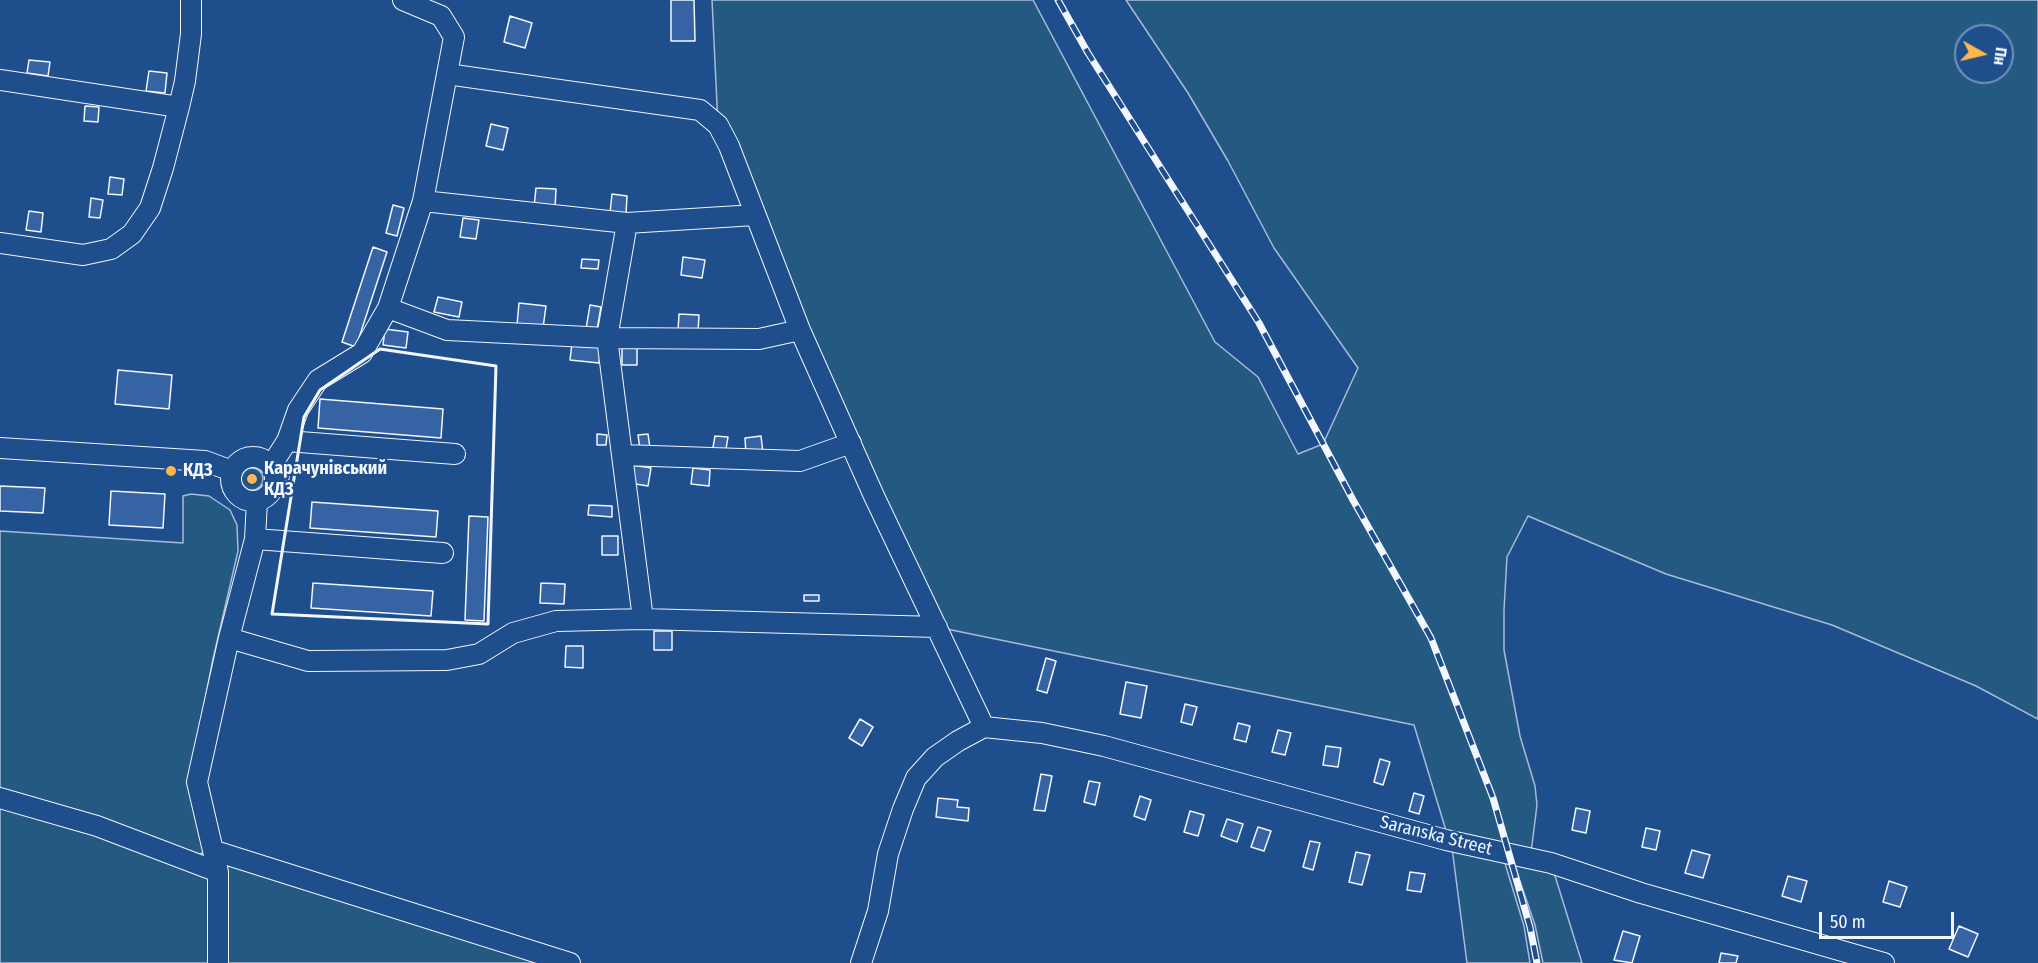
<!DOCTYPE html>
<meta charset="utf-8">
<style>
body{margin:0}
#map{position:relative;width:2038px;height:963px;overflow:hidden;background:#1f4e8c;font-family:"Fira Sans Condensed",sans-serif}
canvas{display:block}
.north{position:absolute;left:1954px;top:24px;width:60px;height:60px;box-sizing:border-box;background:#1f4e8c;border:2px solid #7391ba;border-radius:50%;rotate:98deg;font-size:16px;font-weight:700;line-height:24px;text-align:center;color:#f2f6ff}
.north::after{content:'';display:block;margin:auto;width:21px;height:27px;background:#ffb74d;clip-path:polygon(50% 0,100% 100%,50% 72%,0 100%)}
.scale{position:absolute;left:1819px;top:912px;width:135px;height:27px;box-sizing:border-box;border:3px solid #f2f6ff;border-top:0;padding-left:8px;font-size:18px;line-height:21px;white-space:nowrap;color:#f2f6ff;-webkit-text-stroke:4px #1f4e8c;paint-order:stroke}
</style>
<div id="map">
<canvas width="2038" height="963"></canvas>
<div class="north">Пн</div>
<div class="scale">50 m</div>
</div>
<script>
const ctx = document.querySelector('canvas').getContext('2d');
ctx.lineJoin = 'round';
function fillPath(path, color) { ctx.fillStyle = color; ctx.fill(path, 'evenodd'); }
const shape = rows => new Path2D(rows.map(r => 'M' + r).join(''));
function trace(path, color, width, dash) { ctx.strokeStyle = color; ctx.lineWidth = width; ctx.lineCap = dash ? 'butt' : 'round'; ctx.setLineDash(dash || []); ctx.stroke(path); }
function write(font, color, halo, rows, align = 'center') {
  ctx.font = font + ' "Fira Sans Condensed",sans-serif'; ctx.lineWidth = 4.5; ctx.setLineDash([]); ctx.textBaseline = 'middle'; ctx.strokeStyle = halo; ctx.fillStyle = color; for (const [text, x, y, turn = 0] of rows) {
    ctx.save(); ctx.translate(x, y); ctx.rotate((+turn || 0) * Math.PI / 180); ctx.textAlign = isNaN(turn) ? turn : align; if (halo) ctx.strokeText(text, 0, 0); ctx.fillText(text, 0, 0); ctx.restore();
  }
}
const green = shape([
 [712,0,1033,0,1215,342,1258,377,1298,454,1323,444,1358,368,1274,248,1228,161,1188,93,1126,0,2038,0,2038,719,1976,686,1832,625,1666,574,1528,516,1507,557,1504,610,1504,650,1520,736,1535,786,1537,805,1531,853,1447,834,1414,725,937,627,718,125,712,0],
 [1966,36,2002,36,2002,72,1966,72,1966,36],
 '241 479a11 11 0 1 1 22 0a11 11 0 1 1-22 0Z',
 [191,494,209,496,230,510,237,525,238,551,213,659,189,782,207,849,203,853,191,856,0,791,0,531,183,543,183,496,191,494],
 [0,798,218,871,215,851,570,963,0,963,0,798],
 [1452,848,1504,860,1524,926,1530,963,1467,963,1452,848],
 [1511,855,1551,863,1582,963,1543,963,1535,925,1511,855]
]);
fillPath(green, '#245a82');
trace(green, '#a8bbd7', 1.5);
const building = shape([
 [671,0,694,0,695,41,671,41,671,0],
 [510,16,532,23,525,48,504,42,510,16],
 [29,60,50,62,48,76,27,73,29,60],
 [149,71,167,73,165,93,146,91,149,71],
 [85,106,99,107,98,122,84,121,85,106],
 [491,124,508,128,503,150,486,146,491,124],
 [110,177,124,179,122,195,108,194,110,177],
 [536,188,556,189,555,209,534,207,536,188],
 [612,194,627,196,626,214,610,213,612,194],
 [91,198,103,200,100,218,89,217,91,198],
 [393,205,404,208,397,236,386,233,393,205],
 [29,211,43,213,41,232,26,230,29,211],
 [463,218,479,220,476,239,460,237,463,218],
 [373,247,387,252,356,347,342,342,373,247],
 [683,257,705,260,702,278,681,275,683,257],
 [582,259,599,260,598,269,581,268,582,259],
 [438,297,462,302,459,317,434,312,438,297],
 [519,303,546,306,543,328,517,325,519,303],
 [590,305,601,307,597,330,586,329,590,305],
 [679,314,699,315,698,332,678,331,679,314],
 [385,329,408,332,406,348,383,345,385,329],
 [572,343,601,345,599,363,570,360,572,343],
 [622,348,637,348,637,365,622,365,622,348],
 [118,370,172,375,169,409,115,404,118,370],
 [320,399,443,409,441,438,318,428,320,399],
 [597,434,607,435,606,445,597,445,597,434],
 [648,434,650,448,640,449,638,435,648,434],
 [715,436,728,437,725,455,712,453,715,436],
 [761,436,763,453,746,455,745,438,761,436],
 [632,465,651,468,648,486,630,483,632,465],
 [693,468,710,470,709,486,691,484,693,468],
 [280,469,290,471,286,497,276,495,280,469],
 [0,486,45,488,43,513,0,511,0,486],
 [111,491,165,494,163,528,109,525,111,491],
 [312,502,438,511,436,537,310,528,312,502],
 [589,505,612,506,612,517,588,515,589,505],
 [469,516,488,517,484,621,465,620,469,516],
 [602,536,618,536,618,555,602,555,602,536],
 [313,583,433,591,431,616,311,608,313,583],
 [541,583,565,584,564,604,540,603,541,583],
 [804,595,819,595,819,601,804,601,804,595],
 [654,631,672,631,672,650,654,650,654,631],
 [566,646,583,646,583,668,565,667,566,646],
 [1046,658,1056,661,1047,693,1037,690,1046,658],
 [1126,682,1147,686,1141,718,1120,714,1126,682],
 [1185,704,1197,707,1192,725,1181,722,1185,704],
 [860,719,873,727,862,746,849,738,860,719],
 [1238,723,1250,726,1246,742,1234,739,1238,723],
 [1278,730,1291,733,1285,755,1272,752,1278,730],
 [1326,746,1341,748,1338,767,1323,765,1326,746],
 [1380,759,1390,762,1383,785,1374,782,1380,759],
 [1041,774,1052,776,1045,811,1034,810,1041,774],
 [1089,781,1100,783,1095,805,1084,802,1089,781],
 [1414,793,1424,796,1419,814,1409,811,1414,793],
 [1140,796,1151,800,1145,820,1134,816,1140,796],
 [938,798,958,800,957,807,969,808,968,821,936,817,938,798],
 [1576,808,1590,811,1586,833,1572,830,1576,808],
 [1190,811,1204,815,1198,836,1184,832,1190,811],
 [1227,819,1243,824,1237,842,1221,836,1227,819],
 [1258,827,1271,831,1264,851,1251,847,1258,827],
 [1646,828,1660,831,1656,850,1642,847,1646,828],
 [1310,841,1320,843,1313,870,1303,867,1310,841],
 [1692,850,1710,855,1703,878,1685,873,1692,850],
 [1356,852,1370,855,1362,885,1349,882,1356,852],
 [1410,872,1425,874,1421,892,1407,890,1410,872],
 [1788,876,1807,881,1801,902,1782,896,1788,876],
 [1889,881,1907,887,1900,907,1883,902,1889,881],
 [1959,926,1978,934,1968,957,1949,949,1959,926],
 [1623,931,1640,936,1632,963,1614,960,1623,931],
 [1721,953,1738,956,1736,963,1719,963,1721,953]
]);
fillPath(building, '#3563a3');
trace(building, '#f2f6ff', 1.5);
const minor = shape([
 [447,74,700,110,718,125,729,146,800,330,874,496,984,727],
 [0,80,179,107],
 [423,201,627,223,755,215],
 [627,223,607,338,643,619],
 [0,243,83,255,111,249,132,234,150,208,163,168,179,107,185,81,191,34,191,0],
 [388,308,447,330,607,338,759,339,800,330],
 [287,441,455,454],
 [0,448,205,461,232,471],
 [623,455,800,461,851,443],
 '231 479a22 22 0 1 1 44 0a22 22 0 1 1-44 0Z',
 [271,466,287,441,298,410,318,380,362,353,388,308,423,201,454,37,441,16,403,0],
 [255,539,443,553],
 [229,638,308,661,447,660,479,654,513,633,556,621,643,619,937,627],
 [984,727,1042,733,1104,746,1446,840,1551,863,1641,893,1884,963],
 [0,798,97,826,218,872],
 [215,851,570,963],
 [218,963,218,872,197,782,229,638,255,539,257,501],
 [861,963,878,911,888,854,903,809,916,778,935,757,958,741,984,727]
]);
trace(minor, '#f2f6ff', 22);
trace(minor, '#1f4e8c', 20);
const rail = shape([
 [1058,0,1088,53,1259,323,1353,500,1431,638,1493,798,1530,927,1537,963]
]);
trace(rail, '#f2f6ff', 7);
trace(rail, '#1f4e8c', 4.5, [14]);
trace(shape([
 [380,349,496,366,488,624,272,614,304,417,320,390,380,349]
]), '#f2f6ff', 3);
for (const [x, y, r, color] of [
 [171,471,6,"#ffb74d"],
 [252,479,6,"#ffb74d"]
]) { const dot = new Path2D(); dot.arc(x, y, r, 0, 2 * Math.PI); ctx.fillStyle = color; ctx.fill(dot); trace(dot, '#1f4e8c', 2); }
write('bold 18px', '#f2f6ff', '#1f4e8c', [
 ["Карачунівський",264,469],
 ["КДЗ",264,490],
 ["КДЗ",183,471]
], 'left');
write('18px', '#f2f6ff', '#1f4e8c', [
 ["Saranska Street",1436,836,14]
]);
</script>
